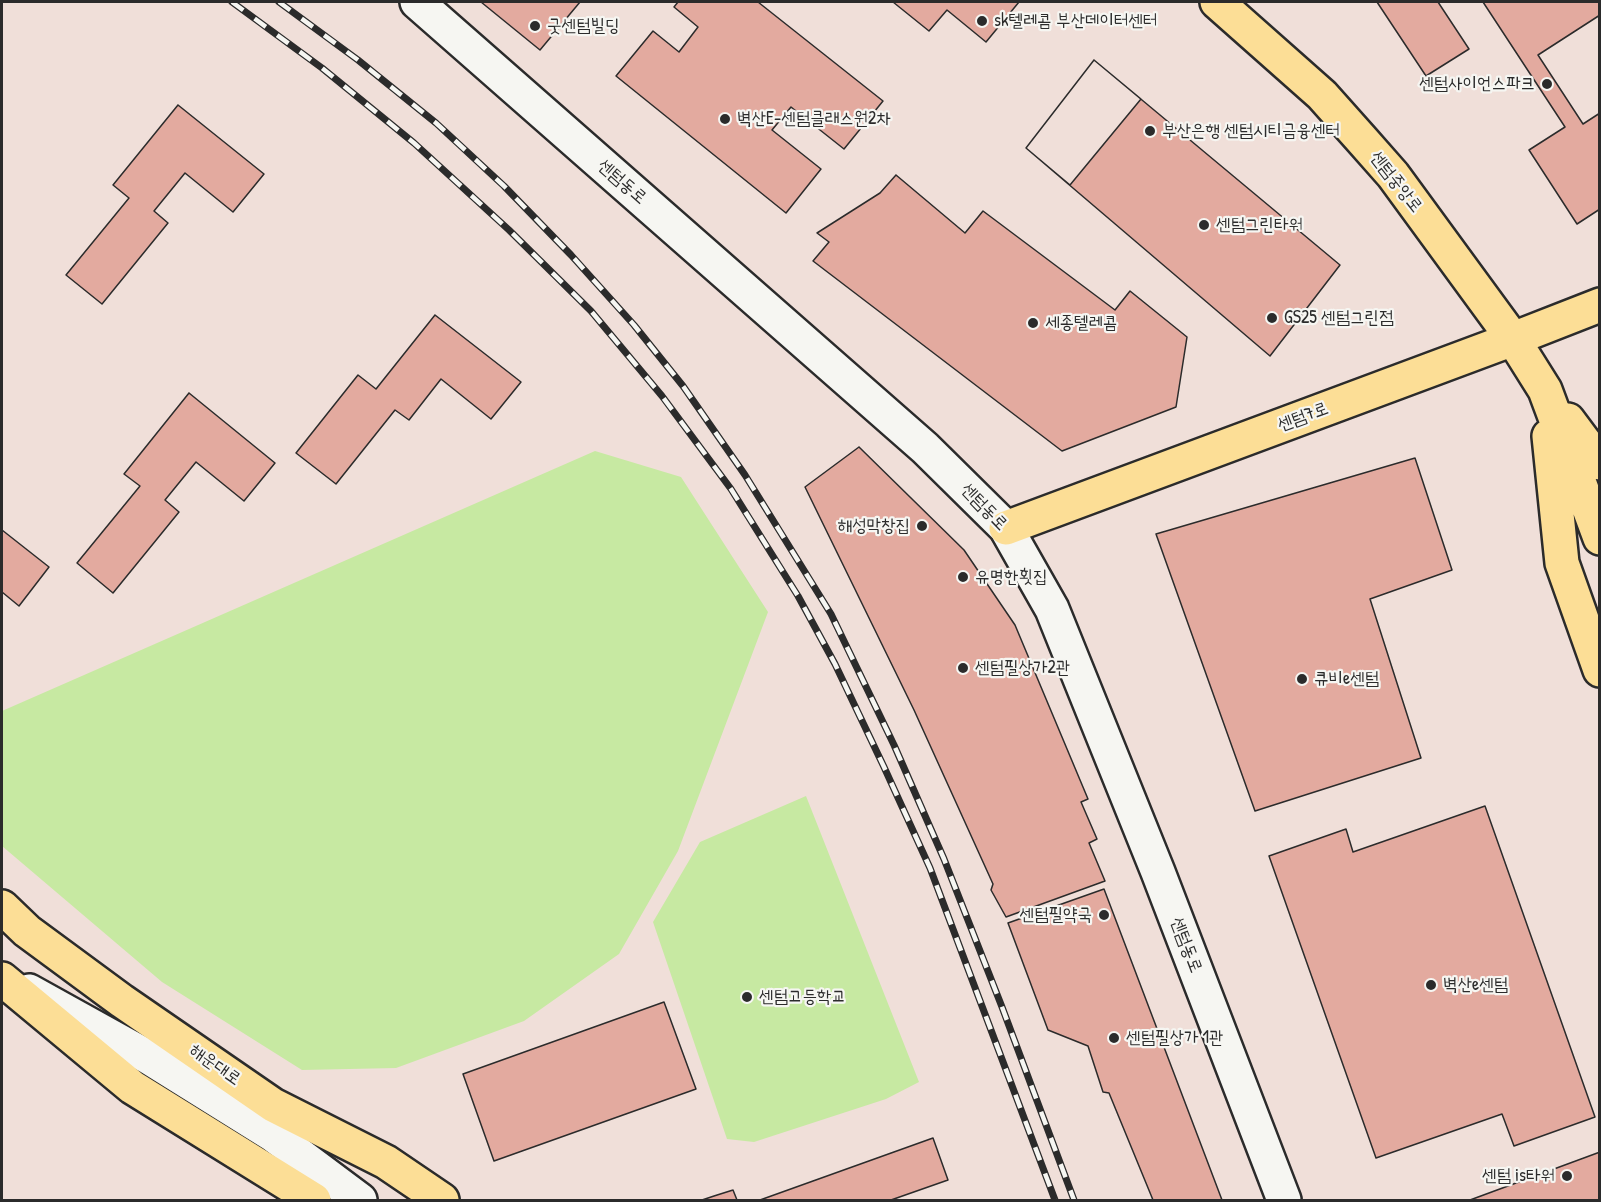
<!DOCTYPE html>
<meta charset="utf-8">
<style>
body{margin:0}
#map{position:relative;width:1601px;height:1202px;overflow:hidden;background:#f0dfd9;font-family:"Patrick Hand",sans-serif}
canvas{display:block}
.frame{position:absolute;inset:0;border:3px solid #2b2b2b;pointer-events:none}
</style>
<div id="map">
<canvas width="1601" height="1202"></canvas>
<div class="frame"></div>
</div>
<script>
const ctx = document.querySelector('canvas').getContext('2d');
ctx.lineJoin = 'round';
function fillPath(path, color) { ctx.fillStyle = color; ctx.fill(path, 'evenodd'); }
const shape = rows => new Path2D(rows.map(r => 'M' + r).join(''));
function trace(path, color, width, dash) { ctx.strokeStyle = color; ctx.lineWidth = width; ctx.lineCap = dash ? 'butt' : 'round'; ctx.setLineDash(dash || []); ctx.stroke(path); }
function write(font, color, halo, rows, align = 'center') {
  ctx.font = font + ' "Patrick Hand","Poor Story",sans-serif'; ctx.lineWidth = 4.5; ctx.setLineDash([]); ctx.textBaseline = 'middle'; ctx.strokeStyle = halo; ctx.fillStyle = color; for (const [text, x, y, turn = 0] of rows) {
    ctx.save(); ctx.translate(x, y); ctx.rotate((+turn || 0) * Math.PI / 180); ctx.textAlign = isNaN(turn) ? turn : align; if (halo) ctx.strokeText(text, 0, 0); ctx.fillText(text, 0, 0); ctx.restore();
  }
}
fillPath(shape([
 [595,451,681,477,768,612,678,851,619,954,524,1021,396,1068,302,1070,162,982,2,846,2,711],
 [806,796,919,1082,886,1099,754,1142,727,1139,653,922,700,842]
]), '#c7e9a2');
const building = shape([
 [481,2,580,2,540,50,481,2],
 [678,2,758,2,883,101,844,149,791,107,772,130,821,169,786,213,616,76,653,31,679,52,698,27,674,7,678,2],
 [893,2,1019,2,986,42,947,10,929,31,893,2],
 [1377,2,1438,2,1469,49,1426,76,1377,2],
 [1483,2,1600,2,1600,15,1538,55,1583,124,1600,113,1600,209,1577,224,1529,150,1565,127,1483,2],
 [1094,60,1340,265,1270,356,1026,148,1094,60],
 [1094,60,1141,99,1070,185,1026,148,1094,60],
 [178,105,264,174,233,212,185,173,154,211,168,223,102,304,66,275,129,198,113,185,178,105],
 [896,175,965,233,983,211,1115,310,1130,291,1187,337,1176,407,1062,451,813,261,829,242,817,233,880,193,896,175],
 [435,315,521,382,491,419,441,379,409,420,395,410,336,484,296,453,358,375,376,389,435,315],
 [189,393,275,463,244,501,196,462,165,500,179,512,113,593,77,563,140,486,124,474,189,393],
 [859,447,964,550,1015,625,1088,799,1081,802,1097,839,1089,843,1105,881,1006,917,991,890,993,884,914,710,805,487,859,447],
 [1415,458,1452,570,1370,599,1421,758,1255,811,1156,534,1415,458],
 [2,530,49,567,19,606,2,592,2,530],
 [1485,806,1595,1117,1514,1146,1502,1114,1376,1158,1269,856,1346,829,1353,852,1485,806],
 [1104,889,1222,1200,1153,1200,1109,1093,1103,1092,1088,1046,1048,1030,1008,923,1104,889],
 [664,1002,696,1089,494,1161,463,1074,664,1002],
 [933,1138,948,1180,891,1200,760,1200,933,1138],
 [1600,1152,1600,1200,1470,1200,1600,1152],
 [733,1190,737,1200,702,1200,714,1196,733,1190]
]);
fillPath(building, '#e3aa9f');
trace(building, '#2b2b2b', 1.5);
const minor = shape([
 [417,2,925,448,1006,528,1052,609,1158,872,1284,1200],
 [29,991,148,1057,273,1135,360,1200]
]);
const major = shape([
 [1217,2,1322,95,1363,141,1393,175,1513,339,1545,390,1600,538],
 [1568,420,1600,463],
 [1549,436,1562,563,1600,670],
 [1006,528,1513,339,1600,305],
 [2,907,27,931,122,1001,273,1105,386,1162,442,1200],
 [2,979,132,1087,314,1200]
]);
trace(minor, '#2b2b2b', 38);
trace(major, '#2b2b2b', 38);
trace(minor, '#f6f6f2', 33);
trace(major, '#fcde96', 33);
const rail = shape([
 [232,2,322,68,414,143,509,230,591,311,662,396,731,489,798,596,835,664,884,767,930,868,1055,1200],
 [279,2,358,60,436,123,504,186,571,255,634,325,683,386,745,475,831,614,894,745,944,859,1002,1007,1074,1200]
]);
trace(rail, '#2b2b2b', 7);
trace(rail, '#f6f6f2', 4.5, [14]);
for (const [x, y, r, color] of [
 [982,21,6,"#2b2b2b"],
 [535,26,6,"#2b2b2b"],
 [1547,84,6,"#2b2b2b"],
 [725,119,6,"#2b2b2b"],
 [1150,131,6,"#2b2b2b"],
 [1204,225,6,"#2b2b2b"],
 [1272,318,6,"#2b2b2b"],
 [1033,323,6,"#2b2b2b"],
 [922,526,6,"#2b2b2b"],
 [963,577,6,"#2b2b2b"],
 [963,668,6,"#2b2b2b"],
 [1302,679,6,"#2b2b2b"],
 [1104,915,6,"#2b2b2b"],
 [1431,985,6,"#2b2b2b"],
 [747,997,6,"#2b2b2b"],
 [1114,1038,6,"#2b2b2b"],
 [1567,1176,6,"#2b2b2b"]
]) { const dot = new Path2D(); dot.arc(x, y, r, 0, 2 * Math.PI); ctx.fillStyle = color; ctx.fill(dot); trace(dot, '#f6f6f2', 2); }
write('18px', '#2b2b2b', '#f6f6f2', [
 ["sk텔레콤 부산데이터센터",994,21],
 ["굿센텀빌딩",547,26],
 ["센텀사이언스파크",1535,84,"right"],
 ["벽산E-센텀클래스원2차",737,119],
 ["부산은행 센텀시티금융센터",1162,131],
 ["센텀그린타워",1216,225],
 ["GS25 센텀그린점",1284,318],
 ["세종텔레콤",1045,323],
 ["해성막창집",910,526,"right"],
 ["유명한횟집",975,577],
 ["센텀필상가2관",975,668],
 ["큐비e센텀",1314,679],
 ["센텀필약국",1092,915,"right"],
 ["벽산e센텀",1443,985],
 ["센텀고등학교",759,997],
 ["센텀필상가 1관",1126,1038],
 ["센텀 is타워",1555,1176,"right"]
], 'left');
write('18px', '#2b2b2b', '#f6f6f2', [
 ["센텀동로",622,182,41],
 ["센텀중앙로",1396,182,52],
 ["센텀7로",1303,417,-20],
 ["센텀동로",984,507,46],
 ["센텀동로",1186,945,69],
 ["해운대로",215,1065,35]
]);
</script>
